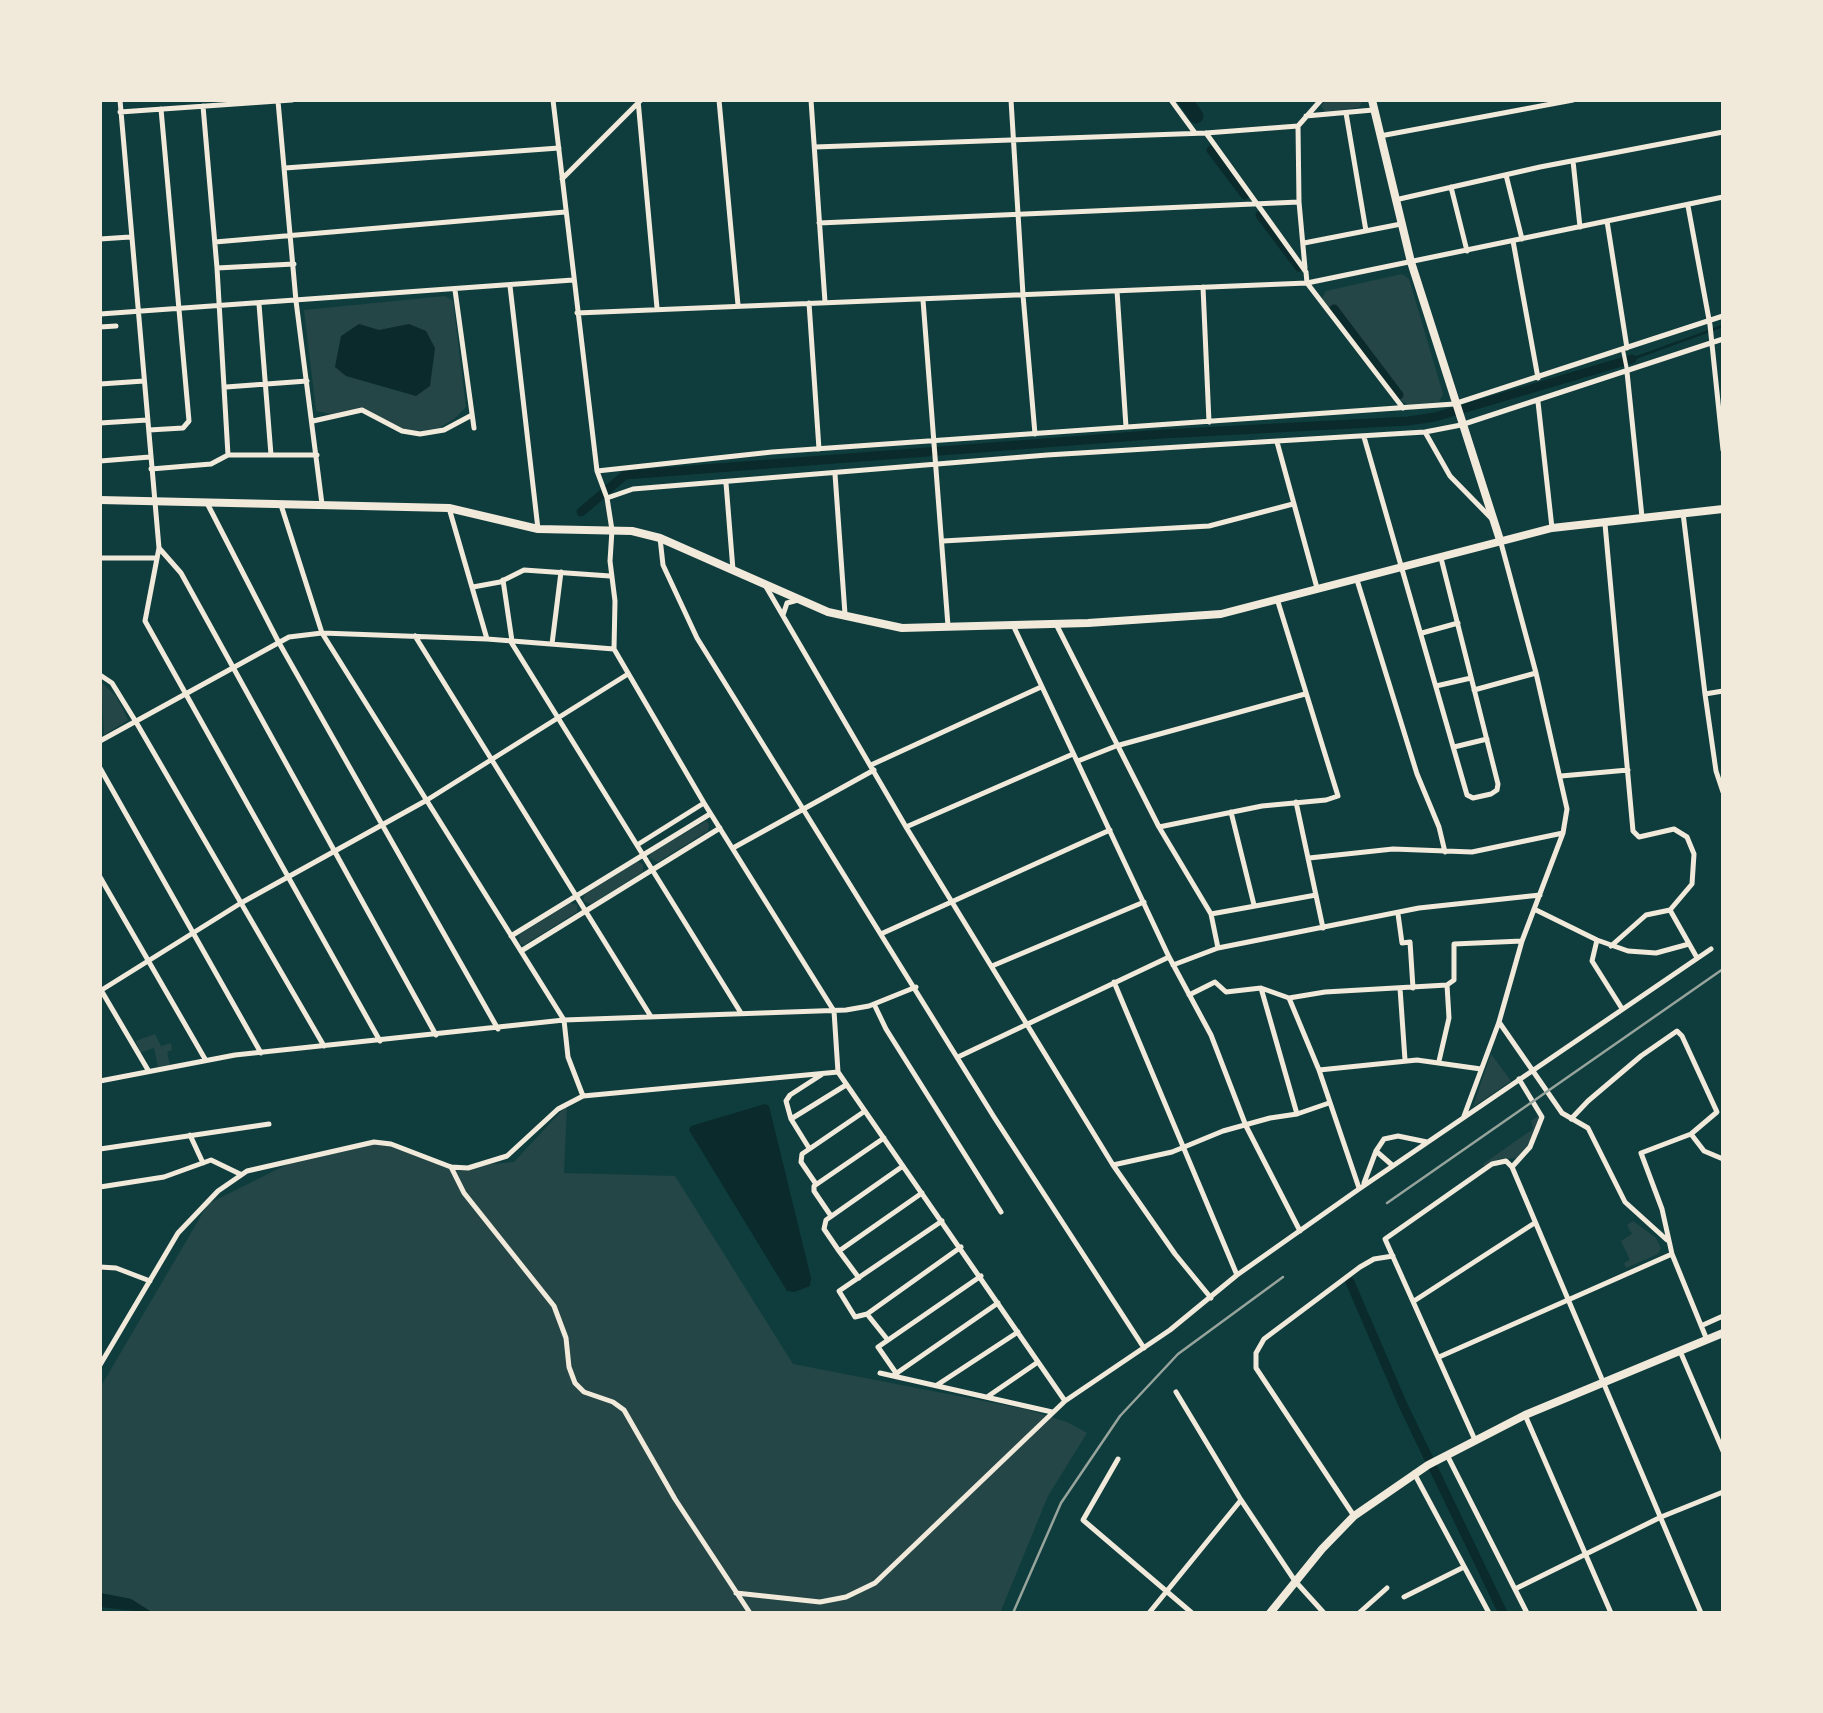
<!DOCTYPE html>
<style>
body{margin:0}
#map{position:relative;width:1823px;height:1713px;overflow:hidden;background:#0f3d3e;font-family:Poppins,sans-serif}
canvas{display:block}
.frame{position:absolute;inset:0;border:102px solid #f1e9da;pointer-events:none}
</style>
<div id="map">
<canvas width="1823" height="1713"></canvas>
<div class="frame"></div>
</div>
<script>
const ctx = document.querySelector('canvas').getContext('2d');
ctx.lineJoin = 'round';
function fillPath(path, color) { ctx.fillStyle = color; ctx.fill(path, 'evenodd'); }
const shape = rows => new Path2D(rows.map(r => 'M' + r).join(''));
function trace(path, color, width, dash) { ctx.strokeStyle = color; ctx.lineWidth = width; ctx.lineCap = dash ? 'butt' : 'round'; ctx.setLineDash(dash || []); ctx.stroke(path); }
fillPath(shape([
 [1326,100,1363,100,1363,101,1359,107,1326,113,1321,106],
 [1402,274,1409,279,1412,289,1443,394,1439,402,1408,405,1399,399,1322,299,1326,291],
 [445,296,453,301,466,407,454,419,439,428,419,431,403,429,363,409,331,414,316,411,304,310],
 [101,682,116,696,128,720,104,735],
 [706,821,709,824,708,831,658,862,649,858,652,852],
 [637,862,643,864,643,872,591,904,583,901,585,894],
 [570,903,577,905,577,912,524,945,520,944,519,935],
 [155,1034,161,1046,171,1043,172,1050,167,1052,170,1065,158,1067,154,1048,140,1053,136,1041],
 [1491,1054,1511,1081,1473,1107,1485,1071],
 [567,1105,564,1173,675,1176,793,1364,1025,1409,1067,1422,1087,1433,1048,1496,1000,1613,153,1613,131,1599,100,1593,100,1388,208,1204,292,1162,385,1141,459,1167,514,1162],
 [1539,1115,1542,1120,1540,1132,1519,1158,1499,1159,1485,1167,1483,1164,1533,1129,1531,1121],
 [1633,1221,1656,1238,1661,1248,1658,1254,1626,1268,1624,1263,1630,1260,1621,1241,1632,1234,1627,1225]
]), '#244646');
fillPath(shape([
 [359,324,379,330,409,324,426,331,435,348,430,386,416,396,346,376,335,367,341,336],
 [765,1104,769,1106,811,1278,810,1286,794,1292,787,1291,689,1130,691,1126],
 [100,1593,131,1599,153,1613,100,1607]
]), '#0a2a2b');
trace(shape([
 [1632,359,1723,326]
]), '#0a2a2b', 2.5);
trace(shape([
 [1211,150,1245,195],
 [1260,215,1299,267],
 [1334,309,1399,395],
 [581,512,625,475,1163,434,1408,421,1435,417,1632,359],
 [1350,1282,1403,1405,1503,1613]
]), '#0a2a2b', 9);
trace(shape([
 [1185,100,1196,116]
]), '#0a2a2b', 15);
trace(shape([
 [1623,350,1627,370]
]), '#f1e9da', 4);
trace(shape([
 [120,100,159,548,145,621,380,1041],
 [553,100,597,471,607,498,612,530,610,561,615,601,614,649,704,803,834,1011,838,1072,1065,1401],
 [638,100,657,308],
 [719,100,738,305],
 [811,100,825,302],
 [1011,100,1023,295,1035,434],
 [1171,100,1195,133],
 [278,101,296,301,322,504],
 [203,106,217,268,228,455],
 [120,112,292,100],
 [1346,113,1366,231],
 [1306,116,1373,110],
 [1298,126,1299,202,1305,268],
 [1298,126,1321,100],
 [1206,133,1306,272,1307,283,1403,408],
 [1380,136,1573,100],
 [815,147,1206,133,1298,126],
 [1573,161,1580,227],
 [285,168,559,148],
 [1506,175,1522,239],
 [562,179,641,100],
 [1451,187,1467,251],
 [1395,200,1540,167,1723,132],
 [1688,206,1710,325,1723,450],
 [1607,221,1627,348],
 [819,223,1299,202],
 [100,239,130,237],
 [1513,241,1538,378],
 [215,242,565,212],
 [1304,243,1401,224],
 [217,268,294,264],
 [510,286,538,529],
 [1203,287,1209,422],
 [455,290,474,428],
 [1117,291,1126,427],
 [923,300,948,626],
 [809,303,819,449],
 [259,304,271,455],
 [577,313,1307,283,1723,197],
 [100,314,573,280],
 [100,327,116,326],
 [1627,372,1642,517],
 [100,384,144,381],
 [226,387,307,381],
 [1538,402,1552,528],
 [313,421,362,410,402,431,420,434,444,430,472,415],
 [100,423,147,420],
 [149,430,183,428,189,421,161,109],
 [1425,432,1450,476,1492,519],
 [1364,437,1467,795,1473,798,1491,794,1497,790,1498,784,1441,558],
 [1277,442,1317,588],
 [228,455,317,455],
 [100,461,150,457],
 [151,469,211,464,228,455],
 [597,471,772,452,1454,404,1723,316],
 [835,474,845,614],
 [726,483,733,570],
 [607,498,633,489,1047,455,1425,432,1461,425,1723,339],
 [207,503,278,641,498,1029],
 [281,505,322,633,564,1020,568,1057,583,1096],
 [449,508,487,639],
 [1683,513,1705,694,1716,771,1723,792],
 [1605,524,1633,831,1639,837,1674,829,1687,837,1694,854,1692,884,1670,910,1696,956],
 [660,538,663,565,697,638,994,1117,1144,1348],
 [943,541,1209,526,1293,504],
 [159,548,181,573,436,1035],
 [100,558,157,558],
 [503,580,512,641],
 [1357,580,1417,774,1439,827,1445,852],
 [765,585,906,827,1113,1165,1175,1254,1211,1298],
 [473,587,500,582,524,570,610,576],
 [783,615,787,603,798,600],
 [1056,624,1159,827,1211,914,1218,948],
 [1013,625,1169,957,1211,1035,1246,1126,1300,1231],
 [1422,633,1458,623],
 [415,636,650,1015],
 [511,642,741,1013],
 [552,644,561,572],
 [100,675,112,683,136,722,324,1046],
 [1436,686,1471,678],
 [1474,690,1536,673],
 [1705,694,1723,691],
 [100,741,289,637,322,633,487,639,614,649],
 [1454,747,1487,739],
 [1078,761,1116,746,1305,694],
 [871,765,1041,687],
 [100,768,261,1053],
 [1561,776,1628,770],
 [1296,802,1323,928],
 [1231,812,1254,905],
 [906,827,1073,754],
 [1159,827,1262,806,1326,800,1338,796,1278,602],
 [637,845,704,803],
 [733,848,874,770],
 [1309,858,1393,849,1472,852,1563,833],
 [100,877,205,1059],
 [1534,909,1597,940,1628,951,1656,953,1689,944],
 [1211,914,1316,895],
 [1398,914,1402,943,1410,942,1413,988],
 [883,933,1110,830],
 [511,936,710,814],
 [1597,940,1592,961,1621,1007],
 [1611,946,1646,915,1670,910],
 [521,951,720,828],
 [1173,965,1218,948,1419,908,1540,895],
 [992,966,1144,902],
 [1114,982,1237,1275],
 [1261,988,1297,1114],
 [1400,988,1405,1060],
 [101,990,148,1070],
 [100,991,241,903,427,800,628,674],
 [1189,995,1215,982,1226,992,1261,988,1289,998,1325,992,1447,985,1454,980,1454,944,1522,941],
 [1289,998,1319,1070,1359,1188],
 [874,1004,886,1029,1001,1212],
 [1499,1022,1562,1113,1588,1128,1625,1202,1667,1240],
 [958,1057,1169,957],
 [1439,1061,1449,1018,1447,985],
 [1319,1070,1417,1060,1481,1069],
 [1519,1079,1542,1117,1530,1147,1512,1167,1701,1613],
 [100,1081,235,1055,564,1020,846,1010,869,1006,916,987],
 [1464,1116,1499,1022,1522,941,1563,833,1567,809,1536,673,1501,543],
 [791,1119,846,1085],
 [1571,1119,1588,1101,1641,1056,1677,1031,1682,1036,1717,1112,1691,1134,1641,1153,1662,1209,1672,1254,1707,1340],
 [1691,1134,1704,1151,1723,1159],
 [190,1135,203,1163],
 [809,1148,791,1119,786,1101,790,1095,821,1075],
 [100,1149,269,1124],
 [1376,1151,1392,1165],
 [1113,1165,1172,1152,1223,1131,1270,1118,1297,1114,1329,1103],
 [451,1167,464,1193,554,1306,566,1338,569,1367,575,1383,584,1392,613,1402,624,1410,675,1499,750,1613],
 [1364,1183,1376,1151,1384,1139,1398,1136,1427,1142],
 [816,1184,801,1162,802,1154,865,1111],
 [100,1187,164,1177,211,1160,240,1174],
 [831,1216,814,1191,814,1186,884,1138],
 [839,1251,824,1229,826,1220,903,1166],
 [100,1267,116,1268,150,1281],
 [859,1278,839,1251,922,1193],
 [1414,1301,1533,1224],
 [867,1314,855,1317,839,1291,942,1221],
 [1703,1325,1723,1316],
 [887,1339,867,1314,961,1247],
 [1680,1351,1723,1451],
 [1439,1357,1672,1254],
 [100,1365,178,1233,218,1191,247,1171,374,1142,391,1144,451,1167,468,1168,507,1156,558,1109,583,1096,838,1072],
 [880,1373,1052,1412],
 [896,1373,878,1347,981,1276],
 [894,1375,998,1303],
 [937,1385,1018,1332],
 [1176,1392,1241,1500,1295,1581,1324,1613],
 [987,1397,1038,1362],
 [1525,1415,1611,1613],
 [1475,1440,1385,1239,1492,1164,1506,1161,1512,1167],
 [1447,1455,1527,1613],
 [1118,1459,1083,1520,1192,1613],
 [1414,1473,1489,1613],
 [1354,1516,1256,1368,1256,1353,1264,1339,1360,1267,1374,1259,1393,1256],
 [1515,1589,1661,1517,1723,1492],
 [736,1593,820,1602,846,1597,875,1583,1065,1401,1170,1330,1237,1275,1359,1189,1711,949],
 [1404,1597,1464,1567],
 [1149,1613,1241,1500],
 [1359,1613,1387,1588]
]), '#f1e9da', 5);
trace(shape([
 [1372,100,1411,262,1500,540]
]), '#f1e9da', 8);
trace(shape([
 [100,500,449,508,538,529,632,531,660,538,828,612,902,628,1088,623,1221,614,1552,528,1723,509],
 [1270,1613,1322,1549,1354,1516,1428,1465,1525,1415,1723,1333]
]), '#f1e9da', 8);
trace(shape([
 [1387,1203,1723,969],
 [1013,1613,1061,1503,1120,1416,1178,1354,1283,1277]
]), '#97a49c', 2.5);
</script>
